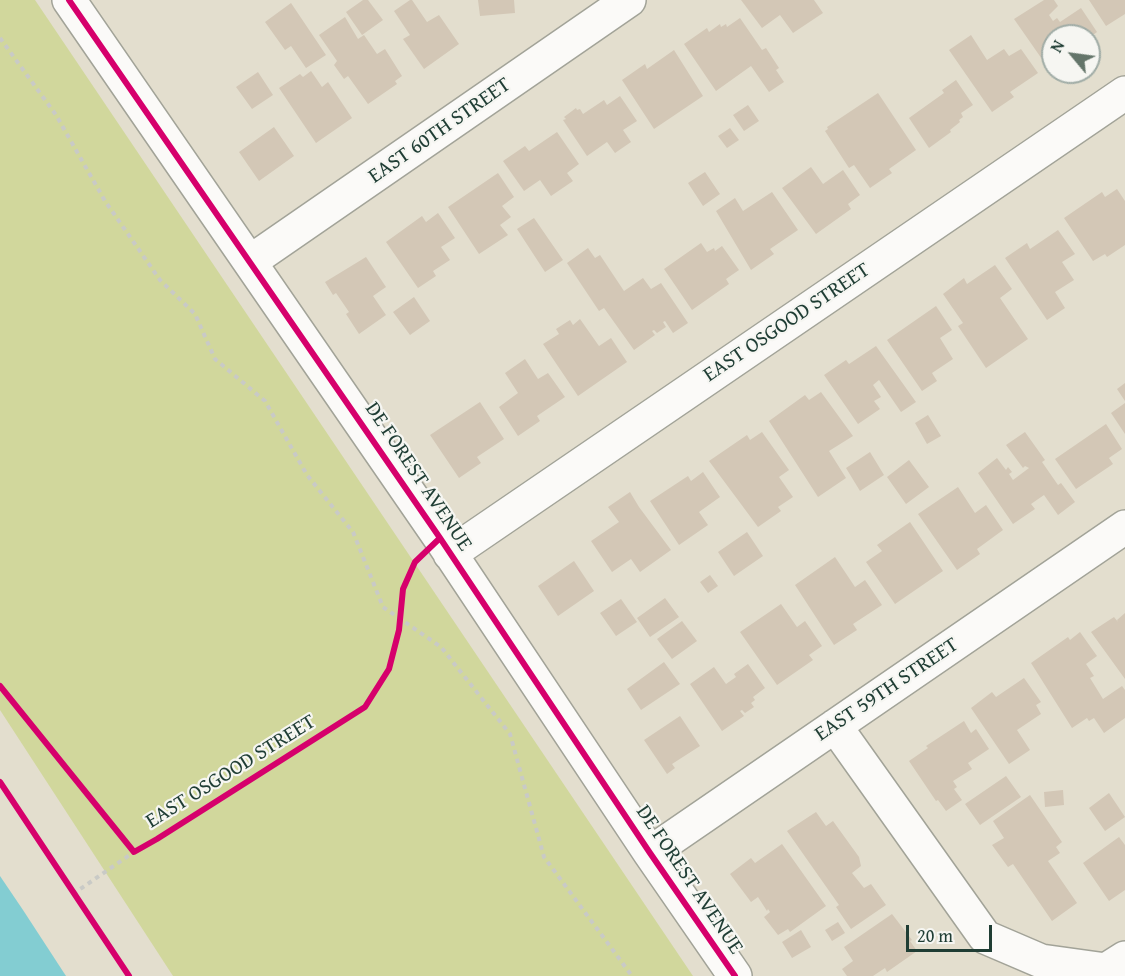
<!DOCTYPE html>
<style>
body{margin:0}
#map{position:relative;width:1125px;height:976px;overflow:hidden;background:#e3dece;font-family:"Gentium Book Plus",serif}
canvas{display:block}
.north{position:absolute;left:1041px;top:24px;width:60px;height:60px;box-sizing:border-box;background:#f6f6f2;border:2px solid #a0aca6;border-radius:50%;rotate:299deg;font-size:16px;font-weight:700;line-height:24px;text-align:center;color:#1f3d34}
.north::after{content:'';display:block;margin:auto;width:21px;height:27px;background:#64756a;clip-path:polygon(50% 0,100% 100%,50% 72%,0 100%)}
.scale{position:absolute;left:906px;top:925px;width:86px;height:27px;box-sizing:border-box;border:3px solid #1f3d34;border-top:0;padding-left:8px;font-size:18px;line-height:21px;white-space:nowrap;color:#1f3d34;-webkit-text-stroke:4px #f6f6f2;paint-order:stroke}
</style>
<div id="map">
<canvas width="1125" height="976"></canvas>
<div class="north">N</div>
<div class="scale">20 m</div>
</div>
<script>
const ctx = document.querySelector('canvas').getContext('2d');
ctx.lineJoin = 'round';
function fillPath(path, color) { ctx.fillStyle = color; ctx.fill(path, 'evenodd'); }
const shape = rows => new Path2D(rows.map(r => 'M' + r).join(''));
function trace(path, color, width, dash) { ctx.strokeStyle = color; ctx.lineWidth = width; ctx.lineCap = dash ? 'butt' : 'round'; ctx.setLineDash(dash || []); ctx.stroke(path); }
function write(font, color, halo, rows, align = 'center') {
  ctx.font = font + ' "Gentium Book Plus",serif'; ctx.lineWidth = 4.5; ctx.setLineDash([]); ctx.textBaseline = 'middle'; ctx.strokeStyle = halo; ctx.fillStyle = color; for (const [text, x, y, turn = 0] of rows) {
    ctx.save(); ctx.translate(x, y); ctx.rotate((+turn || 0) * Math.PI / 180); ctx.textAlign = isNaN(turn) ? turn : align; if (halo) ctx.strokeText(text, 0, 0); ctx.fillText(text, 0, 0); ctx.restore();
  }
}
fillPath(shape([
 [0,0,35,0,693,976,173,976,0,710]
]), '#d1d79c');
fillPath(shape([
 [0,876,23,910,66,976,0,976]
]), '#83cdd2');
fillPath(shape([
 [363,0,368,0,383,20,362,35,346,12],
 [410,0,412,0,427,22,439,15,459,44,424,69,403,39,410,35,394,11],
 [478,0,514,0,515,13,480,16],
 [741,0,814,0,823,13,793,33,780,15,762,28],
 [1044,0,1054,0,1058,6,1049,15,1053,21,1057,18,1060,22,1081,8,1097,32,1089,38,1089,36,1053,36,1053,70,1051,72,1014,19],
 [1089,0,1125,0,1125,14,1106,26],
 [291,3,326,55,306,68,291,46,285,50,265,22],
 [345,17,358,39,364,35,377,54,385,49,402,76,395,81,397,84,368,104,348,76,344,79,334,65,337,61,319,35],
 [740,18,762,50,766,48,779,68,776,70,784,82,769,92,751,66,716,91,684,44,707,28,709,32,720,24,721,27,726,24,727,27],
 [971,35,987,60,1004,49,1009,56,1021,49,1038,73,1010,92,1014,97,992,112,949,50],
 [674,50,703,96,654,129,622,80,645,64,647,69],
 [311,71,322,87,328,82,352,118,316,143,279,88,300,74,303,77],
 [258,72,273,95,252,109,236,87],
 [956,80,973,105,961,113,963,117,959,120,960,122,950,130,951,132,929,148,909,118,944,93,942,90],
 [878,93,916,150,889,169,892,173,870,188,854,165,849,168,825,131,828,129,827,127],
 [620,96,637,121,623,130,631,142,615,153,607,142,587,156,563,120,566,119,564,117,576,108,577,110,580,109,583,114,604,100,607,105],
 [748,105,759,121,744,131,733,115],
 [274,127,294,156,259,181,239,152],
 [730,128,739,140,727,148,718,136],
 [557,132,579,164,567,173,573,181,551,196,540,180,524,191,503,161,525,146,529,151],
 [811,167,823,184,843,170,860,195,848,204,851,209,816,234,782,188],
 [705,172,720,194,703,206,688,183],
 [498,173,514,197,502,206,511,217,500,225,508,235,479,254,448,207],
 [1117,189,1125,201,1125,245,1107,257,1105,254,1093,261,1064,218,1102,192,1105,197],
 [772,192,798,230,770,249,774,254,751,270,716,211,735,198,743,211],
 [438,213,455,238,441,247,450,260,433,271,436,276,418,288,386,242,422,216,426,222],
 [534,218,563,260,545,272,517,229],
 [1058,230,1075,254,1062,262,1074,280,1055,292,1065,308,1047,320,1005,258,1027,243,1030,249],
 [701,243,707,252,714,248,715,251,722,246,739,270,726,279,729,284,692,310,664,269],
 [588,248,595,258,600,255,624,291,643,278,651,289,661,283,688,323,673,333,665,321,663,322,666,327,657,333,654,330,652,331,655,335,634,350,604,308,599,311,567,263],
 [366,257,386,287,373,296,386,315,359,334,346,314,349,312,336,293,333,295,325,282],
 [995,265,1012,289,1000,298,1028,339,986,368,958,326,963,323,943,294,964,278,967,284],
 [414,297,430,321,410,335,393,312],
 [936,306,952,330,940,338,953,359,932,373,937,381,922,391,887,340],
 [580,319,599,346,611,338,627,362,578,396,543,344,559,334,556,329,570,320,573,325],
 [876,346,916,402,901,412,879,380,873,385,881,397,874,401,880,409,858,424,824,375,846,360,849,364],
 [525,359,538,379,548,373,565,397,537,416,540,421,518,436,499,407,518,393,505,373],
 [1125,383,1125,401,1117,389],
 [821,392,853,436,829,451,846,478,818,497,769,421,805,395,809,400],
 [480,402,504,439,477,457,481,463,459,478,430,435],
 [1125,403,1125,434,1111,413],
 [928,415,941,436,927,444,915,423],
 [1106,424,1122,449,1109,458,1113,464,1076,489,1055,459],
 [762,432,789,470,779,477,793,497,778,507,781,511,758,527,709,461,747,435,750,440],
 [1025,432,1045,460,1042,462,1058,485,1061,483,1075,502,1058,515,1044,495,1031,504,1035,509,1013,524,978,473,997,458,1006,470,1008,467,1012,472,1009,474,1013,480,1029,468,1025,466,1023,468,1006,445],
 [870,452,884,475,860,491,846,468],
 [909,460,929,487,906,504,887,477],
 [703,472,720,497,699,512,708,525,679,545,650,501,688,476,691,481],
 [958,487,975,513,986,505,1003,530,977,549,980,554,957,570,918,514],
 [630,492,639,507,671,550,640,572,631,559,612,572,591,541,619,522,608,507],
 [910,522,943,571,895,604,866,562,882,551,877,545],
 [747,532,763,556,734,576,718,552],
 [835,557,855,587,865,580,882,605,853,624,857,630,834,645,795,585],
 [574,561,594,591,558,616,538,586],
 [710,575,718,586,708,593,700,582],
 [665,598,679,617,650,637,637,618],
 [621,599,637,622,616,636,600,613],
 [781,604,797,627,805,621,822,646,809,655,813,660,777,685,740,632],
 [1125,613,1125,679,1091,632,1114,617,1118,622,1117,620],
 [682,621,697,641,672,659,657,639],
 [1080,632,1097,656,1086,664,1094,676,1090,678,1103,699,1122,686,1125,690,1125,718,1104,733,1094,718,1089,721,1087,718,1072,728,1031,663,1068,637,1070,640],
 [664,662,680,684,641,710,627,689],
 [748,664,765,688,753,697,755,700,751,703,754,707,745,713,742,710,740,711,744,716,722,731,690,684,714,667,726,684,736,677,734,674],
 [1024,678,1041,702,1036,705,1041,714,1017,730,1030,750,1009,764,971,708,992,692,996,697],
 [680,716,700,746,672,764,675,768,667,774,644,740],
 [964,721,971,733,976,729,989,749,968,763,972,769,953,781,957,787,954,789,962,800,946,811,938,800,936,801,909,761,928,748,926,746],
 [1006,776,1021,797,980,825,965,804],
 [1063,790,1064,805,1045,807,1044,792],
 [1109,793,1125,817,1105,831,1089,808],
 [1030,795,1062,842,1056,847,1060,853,1048,861,1077,903,1052,921,1013,864,1008,867,992,845,1004,838,993,821],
 [816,812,826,826,833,821,859,857,861,866,852,873,864,888,871,884,886,905,851,929,836,907,839,905,787,831],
 [1119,837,1125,845,1125,890,1109,901,1083,863],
 [782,844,826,906,790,932,788,929,778,935,764,917,770,912,768,909,767,911,758,897,751,902,730,874,751,858,755,863],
 [892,914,912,940,910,941,917,951,887,972,885,968,873,976,847,976,842,969,853,961,844,947],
 [838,922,845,933,832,941,825,930],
 [801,930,811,947,792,958,782,942]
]), '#d3c7b6');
const minor = shape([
 [69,0,440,538,650,853,735,976],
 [251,261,629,0],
 [450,554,1125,93],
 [835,726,985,937,1041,961,1106,970,1125,958],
 [650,853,1125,527]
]);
trace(minor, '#a2a398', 36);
trace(shape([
 [0,38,56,115,105,201,160,280,195,314,215,359,265,401,307,475,353,532,383,607,441,647,510,734,544,857,632,976],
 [73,894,134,852]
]), '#c9cac6', 4, [4.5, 4.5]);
trace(minor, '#fbfaf8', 33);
trace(shape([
 [69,0,440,538,650,853,735,976],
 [0,686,134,852,157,839,365,707,389,669,399,630,403,589,415,562,440,538],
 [0,782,129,976]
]), '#d6006c', 6);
write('21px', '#1f3d34', '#f6f6f2', [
 ["EAST 60TH STREET",440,131,-35],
 ["EAST OSGOOD STREET",787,323,-34],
 ["DE FOREST AVENUE",418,477,56],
 ["EAST 59TH STREET",887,690,-34],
 ["EAST OSGOOD STREET",231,772,-32],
 ["DE FOREST AVENUE",689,880,56]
]);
</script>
